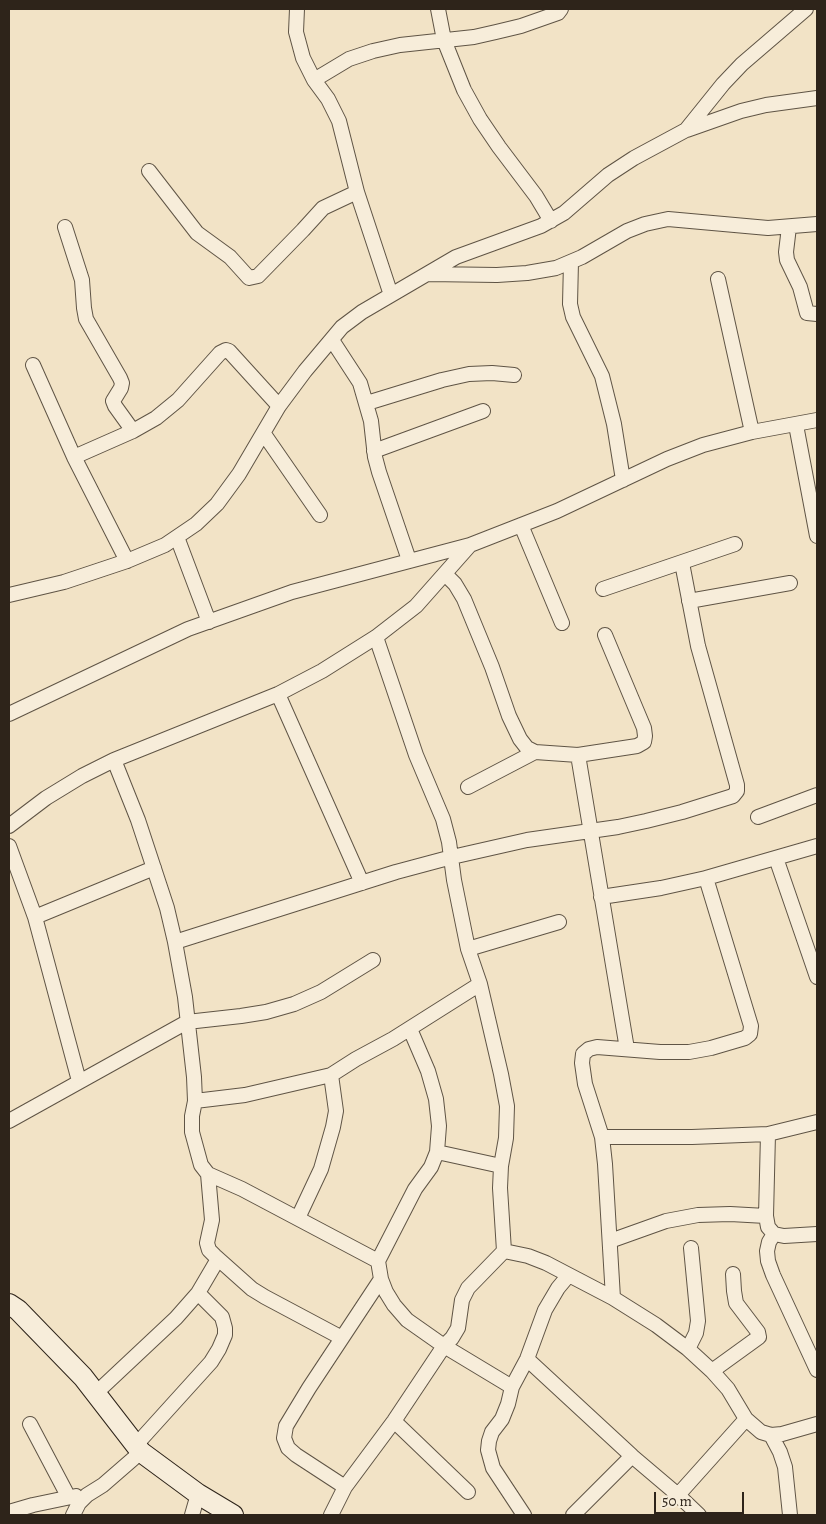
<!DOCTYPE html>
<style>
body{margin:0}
#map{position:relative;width:826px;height:1524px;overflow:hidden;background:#f2e3c6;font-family:Alegreya,serif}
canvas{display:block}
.frame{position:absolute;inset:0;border:10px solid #2e241a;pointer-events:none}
.scale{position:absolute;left:654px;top:1492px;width:90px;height:22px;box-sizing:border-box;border:2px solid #2e241a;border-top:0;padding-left:6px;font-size:15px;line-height:18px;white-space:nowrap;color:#2e241a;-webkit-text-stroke:4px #f7edda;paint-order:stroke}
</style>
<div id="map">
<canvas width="826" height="1524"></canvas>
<div class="frame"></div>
<div class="scale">50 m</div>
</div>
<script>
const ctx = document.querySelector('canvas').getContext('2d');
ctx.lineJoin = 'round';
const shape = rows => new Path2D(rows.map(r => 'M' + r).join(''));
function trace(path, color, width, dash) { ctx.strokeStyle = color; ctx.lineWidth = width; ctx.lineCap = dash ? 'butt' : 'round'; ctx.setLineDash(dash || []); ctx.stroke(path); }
const minor = shape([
 [297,9,296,32,303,58,314,80,328,99,339,121,357,192,391,295],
 [438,9,444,40,464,90,480,119,499,147,536,196,551,221],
 [314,80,349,59,373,51,400,45,474,37,496,32,521,26,558,13,561,9],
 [687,130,741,111,766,105,817,98],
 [149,171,197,233,230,257,249,278,258,276,303,230,323,208,357,192],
 [65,227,82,280,84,308,86,319,120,378,122,383,121,388,113,401,115,406,133,431],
 [789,227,786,252,787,260,800,287,807,313,817,314],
 [571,262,570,304,573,317,602,376,614,424,623,480],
 [428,274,497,275,527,273,556,268,582,257,627,231,645,224,668,219,768,228,817,224],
 [718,279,752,432],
 [332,340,360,383,371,421,375,457,379,472,409,560],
 [33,365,74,457,127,561],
 [367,403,442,380,469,374,492,373,514,375],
 [796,425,817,536],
 [264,434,320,515],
 [374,451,483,411],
 [74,457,133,431,156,418,178,400,220,353,226,350,229,351,279,406],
 [521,525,562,623],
 [177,537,209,622],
 [445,574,455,584,464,599,492,667,509,716,520,739,527,748,535,752,578,755,637,746,644,742,645,736,644,728,605,635],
 [603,589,735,544],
 [9,595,64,582,127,561,165,545,196,524,217,504,239,474,279,406,305,371,342,327,362,312,456,257,541,226,564,213,608,175,634,158,686,130,723,84,742,64,806,9],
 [689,601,790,583],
 [376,637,416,755,443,819,449,842,454,880,468,949,480,984,501,1074,507,1106,506,1138,501,1166,500,1188,504,1251],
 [278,694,362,883],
 [9,714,188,629,292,592,470,545,557,511,667,459,703,445,752,432,817,420],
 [578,755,627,1049],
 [114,760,138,820,167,908,175,942,185,997,194,1077,195,1101,192,1116,192,1132,201,1165,208,1174,242,1189,378,1261,381,1279,386,1292,394,1305,407,1320,444,1346,512,1387,508,1404,502,1419,492,1432,489,1441,488,1450,493,1468,524,1515],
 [468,787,535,752],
 [758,817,817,795],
 [9,826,46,798,82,776,114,760,278,694,322,671,376,637,416,606,470,545],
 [9,846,35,917,79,1081],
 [776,858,817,977],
 [601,897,661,888,706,878],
 [35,917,154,868],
 [175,942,396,872,452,857,527,840,618,827,646,821,682,812,733,796,737,791,737,785,698,646,682,563],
 [468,949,559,922],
 [195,1101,245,1095,331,1075,356,1059,393,1039,480,984],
 [9,1121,187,1022,241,1016,266,1012,294,1004,321,992,373,960],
 [602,1137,692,1137,768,1134,817,1122],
 [437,1152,501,1166],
 [208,1174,212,1220,207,1243,209,1250,215,1256,252,1289,265,1297,342,1338],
 [766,1216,768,1134],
 [298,1218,321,1169,333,1127,336,1111,331,1075],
 [774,1234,769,1242,767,1251,768,1261,773,1275,817,1370],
 [610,1241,666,1221,698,1215,730,1214,766,1216,768,1227,774,1234,784,1236,817,1234],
 [378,1261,415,1189,431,1167,437,1152,439,1126,436,1099,428,1071,410,1029],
 [613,1298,605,1164,602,1137,585,1084,582,1063,583,1054,589,1049,597,1047,660,1052,689,1052,711,1048,745,1038,750,1034,751,1026,706,878,817,846],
 [688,1349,696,1333,698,1321,691,1248],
 [527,1359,632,1456,678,1495,699,1515],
 [712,1371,759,1337,758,1332,736,1303,734,1291,733,1274],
 [512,1387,527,1359,545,1310,558,1288,568,1276],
 [95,1394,176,1318,198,1293,218,1259],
 [746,1419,761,1432,771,1435,782,1434,817,1424],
 [394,1421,468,1492],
 [30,1424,68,1496],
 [771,1435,780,1452,785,1467,790,1515],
 [135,1446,211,1362,219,1349,225,1335,225,1328,222,1317,198,1293],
 [345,1487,296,1455,288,1448,284,1438,286,1426,309,1388,381,1279],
 [9,1512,33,1505,76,1496],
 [73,1515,79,1503,87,1495,103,1485,141,1452],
 [192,1515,198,1494],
 [331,1515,345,1487,394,1421,444,1346,452,1338,458,1328,462,1300,468,1288,504,1251,528,1256,546,1263,613,1298,656,1325,688,1349,712,1371,728,1389,746,1419,678,1495],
 [573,1515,632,1456]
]);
const secondary = shape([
 [9,1304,18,1310,83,1377,141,1452,198,1494,233,1515]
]);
trace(minor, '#5f5445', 16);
trace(secondary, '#2e241a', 22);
trace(minor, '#f7edda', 14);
trace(secondary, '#f7edda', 20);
</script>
